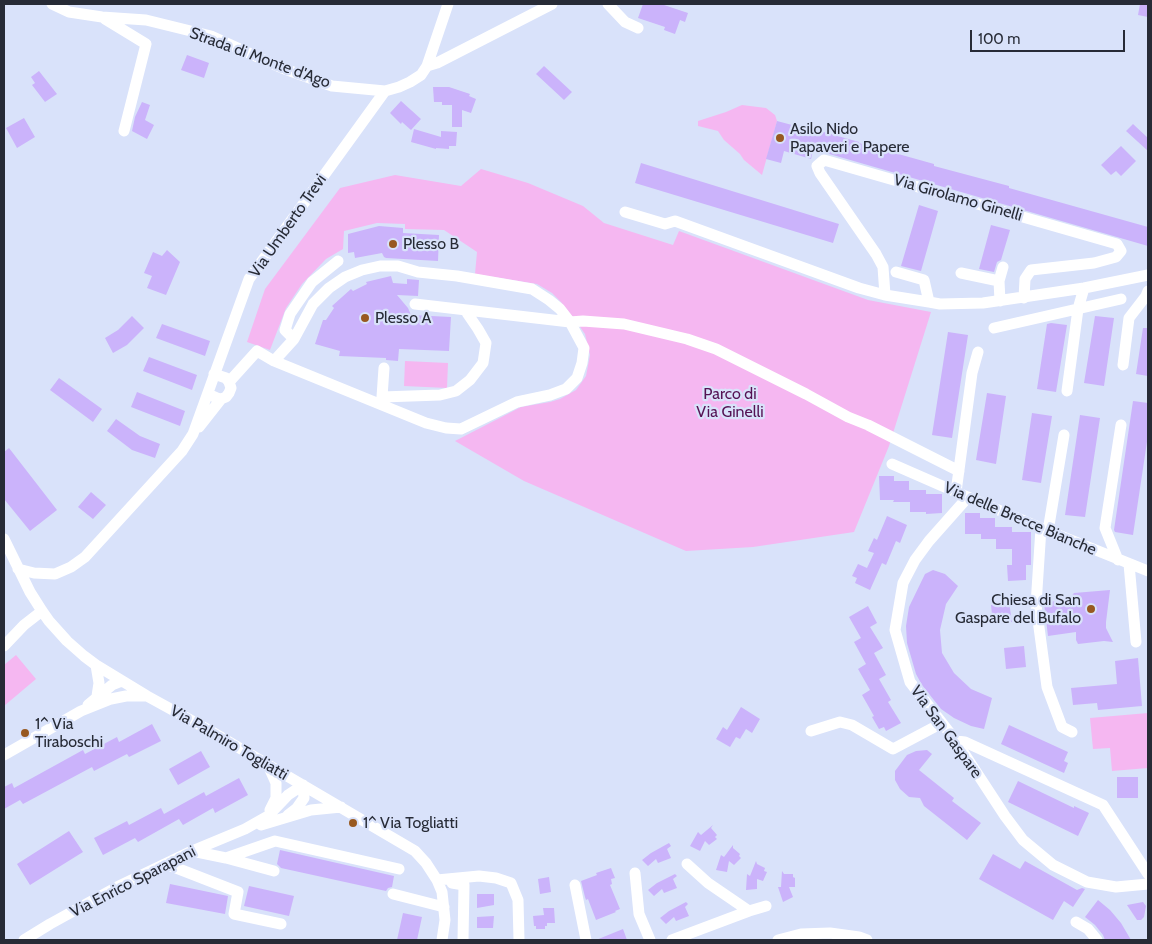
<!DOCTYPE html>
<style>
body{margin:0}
#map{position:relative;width:1152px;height:944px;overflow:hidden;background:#d9e2fa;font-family:Cabin,sans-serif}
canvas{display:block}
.frame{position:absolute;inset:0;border:5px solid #272b36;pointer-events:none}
.scale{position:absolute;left:970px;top:30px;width:155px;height:22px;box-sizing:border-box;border:2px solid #272b36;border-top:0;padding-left:6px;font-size:15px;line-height:18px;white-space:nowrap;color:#272b36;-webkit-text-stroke:4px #d9e2fa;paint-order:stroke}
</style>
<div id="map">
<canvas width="1152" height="944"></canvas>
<div class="frame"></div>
<div class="scale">100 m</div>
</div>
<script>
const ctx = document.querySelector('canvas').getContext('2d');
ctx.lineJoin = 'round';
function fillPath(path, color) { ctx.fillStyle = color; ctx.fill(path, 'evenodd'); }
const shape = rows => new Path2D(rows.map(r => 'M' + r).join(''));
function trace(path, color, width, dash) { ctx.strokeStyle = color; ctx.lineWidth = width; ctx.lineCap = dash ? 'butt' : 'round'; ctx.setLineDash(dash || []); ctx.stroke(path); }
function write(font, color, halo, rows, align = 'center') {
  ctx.font = font + ' Cabin,sans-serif'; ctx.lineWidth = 4.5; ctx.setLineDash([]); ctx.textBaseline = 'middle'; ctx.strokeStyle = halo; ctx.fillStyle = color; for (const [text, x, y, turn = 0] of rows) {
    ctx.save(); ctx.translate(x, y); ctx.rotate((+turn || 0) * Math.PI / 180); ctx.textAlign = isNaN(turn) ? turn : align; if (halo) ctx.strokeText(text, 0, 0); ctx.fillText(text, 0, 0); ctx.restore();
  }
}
fillPath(shape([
 [742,105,766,108,775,115,777,121,762,175,744,160,740,154,724,140,718,131,698,126,698,121,726,112],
 [481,169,528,183,583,206,604,223,673,245,679,231,868,300,931,312,889,446,854,532,753,547,686,551,524,481,455,441,521,407,550,402,560,399,576,390,586,376,590,355,585,334,576,321,561,302,552,293,537,284,475,274,477,252,444,230,405,229,405,224,377,223,344,231,343,249,326,259,302,284,286,308,270,350,247,342,265,289,340,188,395,175,461,186],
 [405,361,448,363,447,388,404,386],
 [16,655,36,679,4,706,4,665],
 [1148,713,1148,768,1112,771,1110,748,1093,749,1090,718]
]), '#f5b7f1');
fillPath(shape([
 [643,4,661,4,688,13,685,22,680,20,675,34,664,30,665,27,638,18],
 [1140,4,1148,4,1148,17,1138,15],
 [187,55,209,63,204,78,181,70],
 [544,66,572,92,564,100,536,74],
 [39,71,57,94,45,102,32,85,35,83,31,77],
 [433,87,449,87,470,94,469,96,476,99,471,113,462,110,462,127,452,127,452,105,442,105,442,102,434,102],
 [401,101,421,119,411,130,402,122,401,124,390,113],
 [142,102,150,105,145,120,154,125,147,139,132,131,135,117],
 [24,118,35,137,17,148,6,128],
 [777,121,792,125,792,123,859,142,859,143,934,164,934,166,1009,186,1009,188,1148,227,1148,246,826,153,821,153,813,151,811,159,784,151,781,163,766,159],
 [1133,124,1148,138,1148,151,1126,131],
 [414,129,441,137,441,131,457,132,456,146,449,146,449,149,436,148,436,149,411,142],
 [1121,146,1136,161,1121,176,1116,171,1111,175,1101,165],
 [641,163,839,224,833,243,635,183],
 [919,205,938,211,921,271,901,266],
 [991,225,1010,230,1001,260,997,262,994,272,979,269],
 [379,226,403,228,403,233,439,235,438,261,386,258,384,257,382,253,355,258,354,252,348,253,348,234],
 [167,250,180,262,166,295,147,288,152,276,144,273,153,252,162,256],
 [391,276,393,283,407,284,407,279,419,280,418,296,397,295,408,308,411,315,451,317,449,351,399,349,398,361,386,360,386,358,339,356,340,351,315,344,323,320,326,320,334,308,332,306,351,289,353,291,367,284,366,282],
 [132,316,144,328,127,345,113,353,105,338,118,330],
 [1095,316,1114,318,1104,386,1084,383],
 [1051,323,1067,325,1056,392,1037,389,1047,324],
 [162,324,210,341,205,356,156,338],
 [1143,328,1148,328,1148,376,1136,374],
 [948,332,968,335,952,438,932,435],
 [149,357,197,375,192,390,143,371],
 [59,378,102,409,93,422,50,390],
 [137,392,185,411,180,426,131,407],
 [987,393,1006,396,996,464,976,460],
 [1133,401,1148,403,1148,435,1133,535,1115,532,1114,530],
 [1032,413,1052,416,1041,483,1022,480],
 [1080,415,1100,418,1085,517,1065,515],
 [116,419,140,436,160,444,155,458,132,450,107,431],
 [9,448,57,510,30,531,4,499,4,452],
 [879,476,894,476,894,481,909,481,909,490,926,490,926,494,942,494,942,513,926,514,926,512,910,512,910,502,893,502,894,500,880,500],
 [91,492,106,505,93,519,78,507],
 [965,513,980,513,980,518,995,518,995,527,1012,527,1012,532,1031,532,1031,565,1026,565,1026,580,1008,581,1007,565,1012,565,1012,549,996,549,996,539,981,539,981,534,965,534],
 [887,516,907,525,900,543,896,541,886,565,882,563,870,590,855,583,857,578,852,576,858,564,867,568,874,553,868,551,874,538,877,540],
 [933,570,945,574,958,586,946,604,940,630,942,653,954,673,971,689,992,698,984,729,971,726,954,718,941,709,922,685,916,674,907,643,906,626,909,607,925,574],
 [1110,590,1106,622,1106,628,1113,642,1104,641,1078,644,1076,640,1076,632,1048,636,1044,603,1069,599,1074,593],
 [1009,602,1012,622,993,624,991,605],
 [868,606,877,623,870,627,883,648,874,653,886,675,879,679,891,700,888,702,901,723,886,731,884,727,879,729,872,717,874,716,862,695,870,690,858,669,866,664,854,642,861,638,849,617],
 [1024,646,1026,667,1006,669,1004,648],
 [1138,658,1142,706,1098,710,1097,703,1073,705,1071,688,1117,684,1115,661],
 [741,707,760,719,752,733,746,729,740,739,736,737,730,747,716,739,723,727,727,730],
 [152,724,161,741,129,757,127,754,94,771,92,767,23,804,20,800,4,809,4,787,12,783,14,788,83,750,85,754,117,737,119,742],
 [1009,725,1068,752,1064,761,1068,763,1064,773,1001,744],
 [927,750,932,754,919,770,954,798,952,801,981,823,967,840,924,806,920,798,909,797,900,789,895,780,895,771,907,755,916,751],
 [201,751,210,767,178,785,169,769],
 [1117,777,1138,777,1138,798,1117,798],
 [239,778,248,795,215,813,213,808,183,825,179,819,138,842,135,838,103,855,94,838,127,821,129,825,161,808,164,814,204,792,206,796],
 [1018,781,1074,808,1074,806,1089,813,1078,836,1008,802],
 [713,825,711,828,717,835,715,837,717,839,709,845,705,841,700,851,690,846,698,832,701,835],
 [69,831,83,852,30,885,17,864],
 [669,843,671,846,667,849,671,858,658,863,656,859,648,866,642,860,651,853],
 [733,845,733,848,740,854,739,856,741,858,734,865,729,861,727,872,716,870,721,855,724,857],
 [280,850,394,876,392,887,388,888,386,891,281,868,277,864],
 [993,854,1020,869,1025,861,1077,890,1082,888,1085,889,1073,907,1064,901,1053,920,979,879],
 [756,861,757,864,765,868,764,871,767,872,763,881,757,879,757,889,746,890,747,874,750,876],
 [611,868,615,878,611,879,612,884,610,885,620,909,615,911,616,912,596,920,588,899,586,900,585,897,581,881,597,875,596,873],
 [782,871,784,874,793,874,793,877,795,878,795,887,789,887,793,897,783,902,778,887,781,887],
 [675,874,677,876,673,879,677,888,664,893,662,889,654,896,648,890,657,883],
 [549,877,551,892,540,894,538,879],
 [170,884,228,896,225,914,166,903],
 [249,886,294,896,289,916,244,906],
 [477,894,494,894,494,905,477,908],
 [1098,900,1110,910,1121,923,1131,940,1105,940,1103,935,1095,925,1085,917],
 [686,902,688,904,685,907,689,916,676,921,674,917,666,924,660,918,669,911],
 [1143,902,1146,906,1144,917,1141,920,1137,920,1127,905],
 [543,908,554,908,555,923,547,923,547,926,545,926,545,929,536,929,536,926,534,926,533,916,544,915],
 [403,913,422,917,417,940,397,940],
 [494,916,493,928,477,928,477,917],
 [623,929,627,940,596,940]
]), '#cbb3fb');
trace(shape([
 [52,4,69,12,102,17,146,20,211,36,282,68,332,86,385,91,399,87,410,82,421,75,427,66,448,4],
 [608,4,625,22,638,28],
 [105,19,146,44,124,131],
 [427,66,437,63,552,4],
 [625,212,665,224,675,221,859,288,885,295,929,302,940,304,983,303,1084,288,1148,275],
 [896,272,924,280,929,302],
 [961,273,999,281,1000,301],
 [999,281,1003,267],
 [885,295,883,267,876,254,820,173,817,166,824,160,1117,244,1121,251,1116,257,1094,263,1031,270,1025,279,1024,298],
 [415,304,570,322,583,321,624,324,687,339,716,349,806,394,848,417,868,425,959,471],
 [994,328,1121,299],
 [294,339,285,330,290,314,312,282,338,261],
 [1123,365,1129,318,1146,296,1148,291],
 [229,382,257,351,274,361,426,423,446,428,461,429,517,402,550,395,566,389,577,378,582,363,584,348,570,322,560,309,549,300,532,289,457,276,418,272,398,266,380,266,362,270,345,277,329,288,313,304,294,339,274,361],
 [1067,391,1078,309,1084,288],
 [208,394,217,398,221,399,226,397,229,393,231,388,229,382,226,378,214,374],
 [382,397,384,368],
 [381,404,382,397,440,395,456,391,470,380,483,363,486,343,478,329,465,310],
 [199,427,221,399],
 [892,464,956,492,1041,528,1148,571],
 [956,492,972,373,978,352],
 [968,497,929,541,915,560,903,583,895,630,910,682,956,741,1005,816,1023,840,1053,865,1087,882,1116,887,1148,884],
 [1041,528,1036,605,1047,687,1062,727,1072,732],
 [1048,531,1064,435],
 [4,539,30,592,42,611,49,621,67,641,84,656,96,665,147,696,207,729,415,851,426,863,437,880,442,892,445,920,442,940],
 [1118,560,1105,528,1121,425],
 [1129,564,1136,642],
 [18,569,34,573,55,574,71,567,85,557,182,451,193,434,249,279,385,91],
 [4,646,24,625,42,611],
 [96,665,99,683,97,696],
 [88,705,112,685,122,681],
 [811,731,840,722,852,725,893,749,942,723],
 [956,741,965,742,1103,805,1148,874],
 [4,755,81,711,111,699,126,696,145,696],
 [268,765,276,783,276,798,270,810],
 [288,815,297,808,304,798,303,785],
 [261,825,311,810,341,807],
 [192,851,226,858,274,871],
 [226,858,275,841,399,869],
 [166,864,238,892,234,914,281,924],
 [687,864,708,883,749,911],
 [635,873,639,914,650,940],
 [437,880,479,876,496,878,511,883,518,900,519,940],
 [452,883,464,885,463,940],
 [575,885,586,940],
 [393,894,444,907],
 [1076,922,1088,929,1097,940],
 [24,940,50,924,117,887,192,851,245,829,268,816,288,795,303,785],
 [672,940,749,911,766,906],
 [778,940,801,934,830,933,859,937,867,940]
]), '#fff', 11);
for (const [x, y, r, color] of [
 [780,138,5,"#985920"],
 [393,244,5,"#985920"],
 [365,318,5,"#985920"],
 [1091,609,5,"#985920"],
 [25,733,5,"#985920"],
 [353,823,5,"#985920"]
]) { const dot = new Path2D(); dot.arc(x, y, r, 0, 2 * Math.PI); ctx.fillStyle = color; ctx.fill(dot); trace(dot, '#d9e2fa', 2); }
write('16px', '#272b36', '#d9e2fa', [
 ["Strada di Monte d'Ago",260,58,20],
 ["Via Girolamo Ginelli",958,198,16],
 ["Via Umberto Trevi",288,226,-55],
 ["Via delle Brecce Bianche",1020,519,23],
 ["Via San Gaspare",946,732,54],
 ["Via Palmiro Togliatti",229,743,30],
 ["Via Enrico Sparapani",133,882,-27]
]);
write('16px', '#272b36', '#d9e2fa', [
 ["Asilo Nido",790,129],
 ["Papaveri e Papere",790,147],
 ["Plesso B",403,244],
 ["Plesso A",375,318],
 ["Chiesa di San",1081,600,"right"],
 ["Gaspare del Bufalo",1081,618,"right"],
 ["1^ Via",35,724],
 ["Tiraboschi",35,742],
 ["1^ Via Togliatti",363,823]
], 'left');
write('16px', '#551254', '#d9e2fa', [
 ["Parco di",730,394],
 ["Via Ginelli",730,412]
]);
</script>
